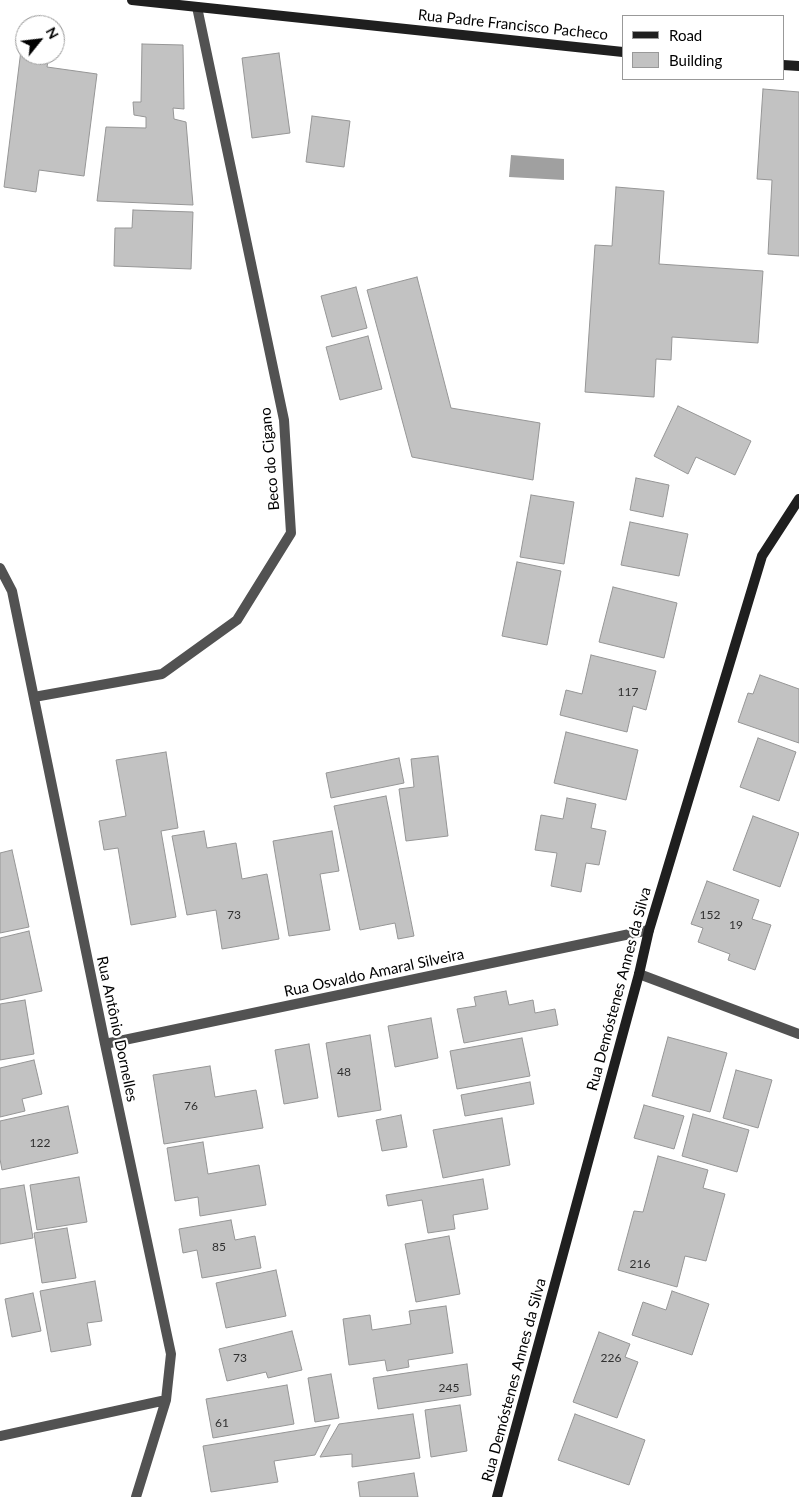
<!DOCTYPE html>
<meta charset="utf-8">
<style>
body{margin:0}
#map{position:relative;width:799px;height:1497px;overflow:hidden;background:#fff;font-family:Lato,sans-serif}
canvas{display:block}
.legend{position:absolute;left:622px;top:15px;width:162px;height:65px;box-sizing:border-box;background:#fff;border:1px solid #999;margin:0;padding:6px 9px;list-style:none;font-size:15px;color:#000}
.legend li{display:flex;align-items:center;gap:10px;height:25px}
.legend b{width:25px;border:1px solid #999}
.north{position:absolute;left:15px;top:15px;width:50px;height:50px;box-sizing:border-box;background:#fff;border:1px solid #999;border-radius:50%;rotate:61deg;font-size:14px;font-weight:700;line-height:20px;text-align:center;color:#000}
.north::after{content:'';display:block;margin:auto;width:18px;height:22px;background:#000;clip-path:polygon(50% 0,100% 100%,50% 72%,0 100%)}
</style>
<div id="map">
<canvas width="799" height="1497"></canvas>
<ul class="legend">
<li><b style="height:6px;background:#1f1f1f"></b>Road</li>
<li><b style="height:14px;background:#c2c2c2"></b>Building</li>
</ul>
<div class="north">N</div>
</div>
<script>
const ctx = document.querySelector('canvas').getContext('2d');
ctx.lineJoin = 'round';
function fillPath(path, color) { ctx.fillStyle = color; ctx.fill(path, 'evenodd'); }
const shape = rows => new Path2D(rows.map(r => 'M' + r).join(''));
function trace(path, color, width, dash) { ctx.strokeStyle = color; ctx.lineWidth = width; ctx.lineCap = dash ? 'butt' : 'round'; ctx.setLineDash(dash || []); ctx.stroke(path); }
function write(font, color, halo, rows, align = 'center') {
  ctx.font = font + ' Lato,sans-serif'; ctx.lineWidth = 4.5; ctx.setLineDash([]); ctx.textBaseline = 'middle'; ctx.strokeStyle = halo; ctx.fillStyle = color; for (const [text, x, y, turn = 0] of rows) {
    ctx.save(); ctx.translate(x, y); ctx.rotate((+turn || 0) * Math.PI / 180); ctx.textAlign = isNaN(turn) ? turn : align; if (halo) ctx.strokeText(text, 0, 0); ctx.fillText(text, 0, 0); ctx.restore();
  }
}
fillPath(shape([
 [511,155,564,159,564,180,509,177]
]), '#a0a0a0');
const building = shape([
 [22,42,25,43,25,55,49,55,47,67,97,74,84,176,39,170,36,192,4,187,22,42],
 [142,44,183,45,184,109,173,108,174,119,186,122,193,205,97,201,106,127,146,128,146,117,134,115,133,102,141,102,142,44],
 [279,53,290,133,252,138,242,58,279,53],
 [763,89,799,92,799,256,768,254,772,180,757,179,763,89],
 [312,116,350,121,344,167,306,162,312,116],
 [616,187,664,191,659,264,763,271,758,343,672,337,671,360,656,359,654,397,585,392,595,245,612,246,616,187],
 [133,210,193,212,191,269,114,266,115,228,132,228,133,210],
 [417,277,451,408,540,423,533,480,412,457,367,290,417,277],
 [356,287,367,328,332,337,321,296,356,287],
 [368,336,382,389,340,400,326,347,368,336],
 [678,406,751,441,735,475,696,457,688,474,654,456,678,406],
 [636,478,669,485,663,517,630,510,636,478],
 [531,495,574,502,564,564,520,557,531,495],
 [630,522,688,534,679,576,621,565,630,522],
 [517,562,561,571,547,645,502,636,517,562],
 [613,587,677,603,664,658,599,642,613,587],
 [591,655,656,671,646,710,633,706,627,732,560,715,566,690,582,694,591,655],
 [760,675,799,689,799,743,738,722,748,693,753,694,760,675],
 [566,732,638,750,626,800,554,783,566,732],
 [758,738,796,752,779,801,740,787,758,738],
 [166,752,178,828,161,831,176,917,131,925,118,848,104,850,99,821,126,816,116,760,166,752],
 [438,756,448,836,406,841,399,789,414,787,411,759,438,756],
 [399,758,404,783,331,798,326,773,399,758],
 [386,796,414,936,398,939,395,923,360,930,334,806,386,796],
 [567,798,596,804,591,828,606,831,599,865,586,863,581,892,551,886,557,853,535,850,541,815,563,819,567,798],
 [753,816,799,833,780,887,733,870,753,816],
 [204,831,207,848,236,843,242,879,267,874,279,939,222,949,216,910,187,915,172,836,204,831],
 [332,831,339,871,320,874,330,930,289,936,273,841,332,831],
 [12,850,29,927,0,933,0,853,12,850],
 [707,881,759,900,752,919,771,925,755,970,728,960,730,954,698,942,703,928,691,924,707,881],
 [29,931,42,991,0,1000,0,938,29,931],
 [506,991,509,1005,533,1000,535,1013,555,1009,558,1025,464,1043,457,1009,476,1006,474,997,506,991],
 [25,1000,34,1054,0,1060,0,1004,25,1000],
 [431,1018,438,1058,395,1067,388,1026,431,1018],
 [370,1035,381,1110,338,1117,326,1043,370,1035],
 [668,1037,727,1053,710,1112,652,1096,668,1037],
 [522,1038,530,1076,457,1089,450,1051,522,1038],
 [309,1044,318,1098,284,1104,275,1050,309,1044],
 [34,1060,42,1094,22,1099,25,1111,0,1117,0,1068,34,1060],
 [210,1066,215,1097,256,1090,263,1128,164,1144,153,1075,210,1066],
 [736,1070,772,1080,758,1128,723,1118,736,1070],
 [530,1082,534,1104,465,1116,461,1095,530,1082],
 [644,1105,684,1116,674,1149,634,1138,644,1105],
 [68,1106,78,1153,2,1170,0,1159,0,1121,68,1106],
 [693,1114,749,1130,737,1172,682,1156,693,1114],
 [401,1115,407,1147,382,1151,376,1120,401,1115],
 [502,1118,510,1165,443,1178,433,1130,502,1118],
 [203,1142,208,1174,259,1165,266,1205,200,1216,198,1197,175,1201,167,1148,203,1142],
 [658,1156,708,1170,703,1188,725,1194,706,1261,685,1256,677,1287,618,1270,634,1211,643,1212,658,1156],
 [79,1177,87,1222,37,1230,30,1185,79,1177],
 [483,1179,488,1209,453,1215,455,1229,428,1233,422,1200,388,1206,386,1195,483,1179],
 [24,1185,33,1238,0,1244,0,1189,24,1185],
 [231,1220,235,1240,255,1236,261,1268,202,1278,197,1250,183,1253,179,1229,231,1220],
 [67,1228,76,1278,42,1283,34,1233,67,1228],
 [449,1236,460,1294,416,1302,405,1244,449,1236],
 [276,1270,286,1316,226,1328,216,1283,276,1270],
 [95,1281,102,1321,87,1323,91,1345,51,1352,40,1291,95,1281],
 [672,1291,709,1304,692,1355,632,1335,643,1302,666,1310,672,1291],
 [33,1293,41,1331,12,1337,5,1299,33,1293],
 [446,1306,453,1353,408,1360,409,1367,387,1371,385,1360,349,1365,343,1319,370,1315,372,1330,411,1324,409,1311,446,1306],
 [292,1331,302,1370,268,1378,266,1372,227,1381,219,1349,292,1331],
 [599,1332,630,1344,625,1357,638,1362,617,1418,573,1402,599,1332],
 [467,1364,471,1395,378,1409,373,1378,467,1364],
 [331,1374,339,1418,315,1422,308,1378,331,1374],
 [287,1385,294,1424,213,1438,206,1399,287,1385],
 [460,1405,467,1451,431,1457,425,1410,460,1405],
 [413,1414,420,1458,352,1467,352,1454,320,1457,339,1424,413,1414],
 [575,1414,645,1440,629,1485,558,1460,575,1414],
 [330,1425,315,1455,274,1461,278,1482,211,1492,203,1446,330,1425],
 [414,1473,418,1497,360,1497,358,1482,414,1473]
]);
fillPath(building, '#c2c2c2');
trace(building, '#969696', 1);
trace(shape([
 [34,697,162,674,237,620,291,533,284,420,197,7]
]), '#525252', 10);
trace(shape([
 [0,568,12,591,105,1044,171,1354,166,1400,136,1497],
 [639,974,799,1034],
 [105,1044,649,930],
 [0,1436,166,1400]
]), '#525252', 10);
trace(shape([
 [132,0,623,52],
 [783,65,799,66],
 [497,1497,639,974,649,930,762,556,799,499]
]), '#1f1f1f', 10);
write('12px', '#303030', null, [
 ["117",628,692],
 ["73",234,915],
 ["152",710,915],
 ["19",736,925],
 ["48",344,1072],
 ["76",191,1106],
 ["122",40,1143],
 ["85",219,1247],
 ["216",640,1264],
 ["73",240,1358],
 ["226",611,1358],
 ["245",449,1388],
 ["61",222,1423]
]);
write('15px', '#000', '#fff', [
 ["Rua Padre Francisco Pacheco",513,25,6],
 ["Beco do Cigano",270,459,-95],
 ["Rua Osvaldo Amaral Silveira",374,973,-12],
 ["Rua Demóstenes Annes da Silva",619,989,-75],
 ["Rua Antônio Dornelles",117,1029,78],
 ["Rua Demóstenes Annes da Silva",514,1380,-75]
]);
</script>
